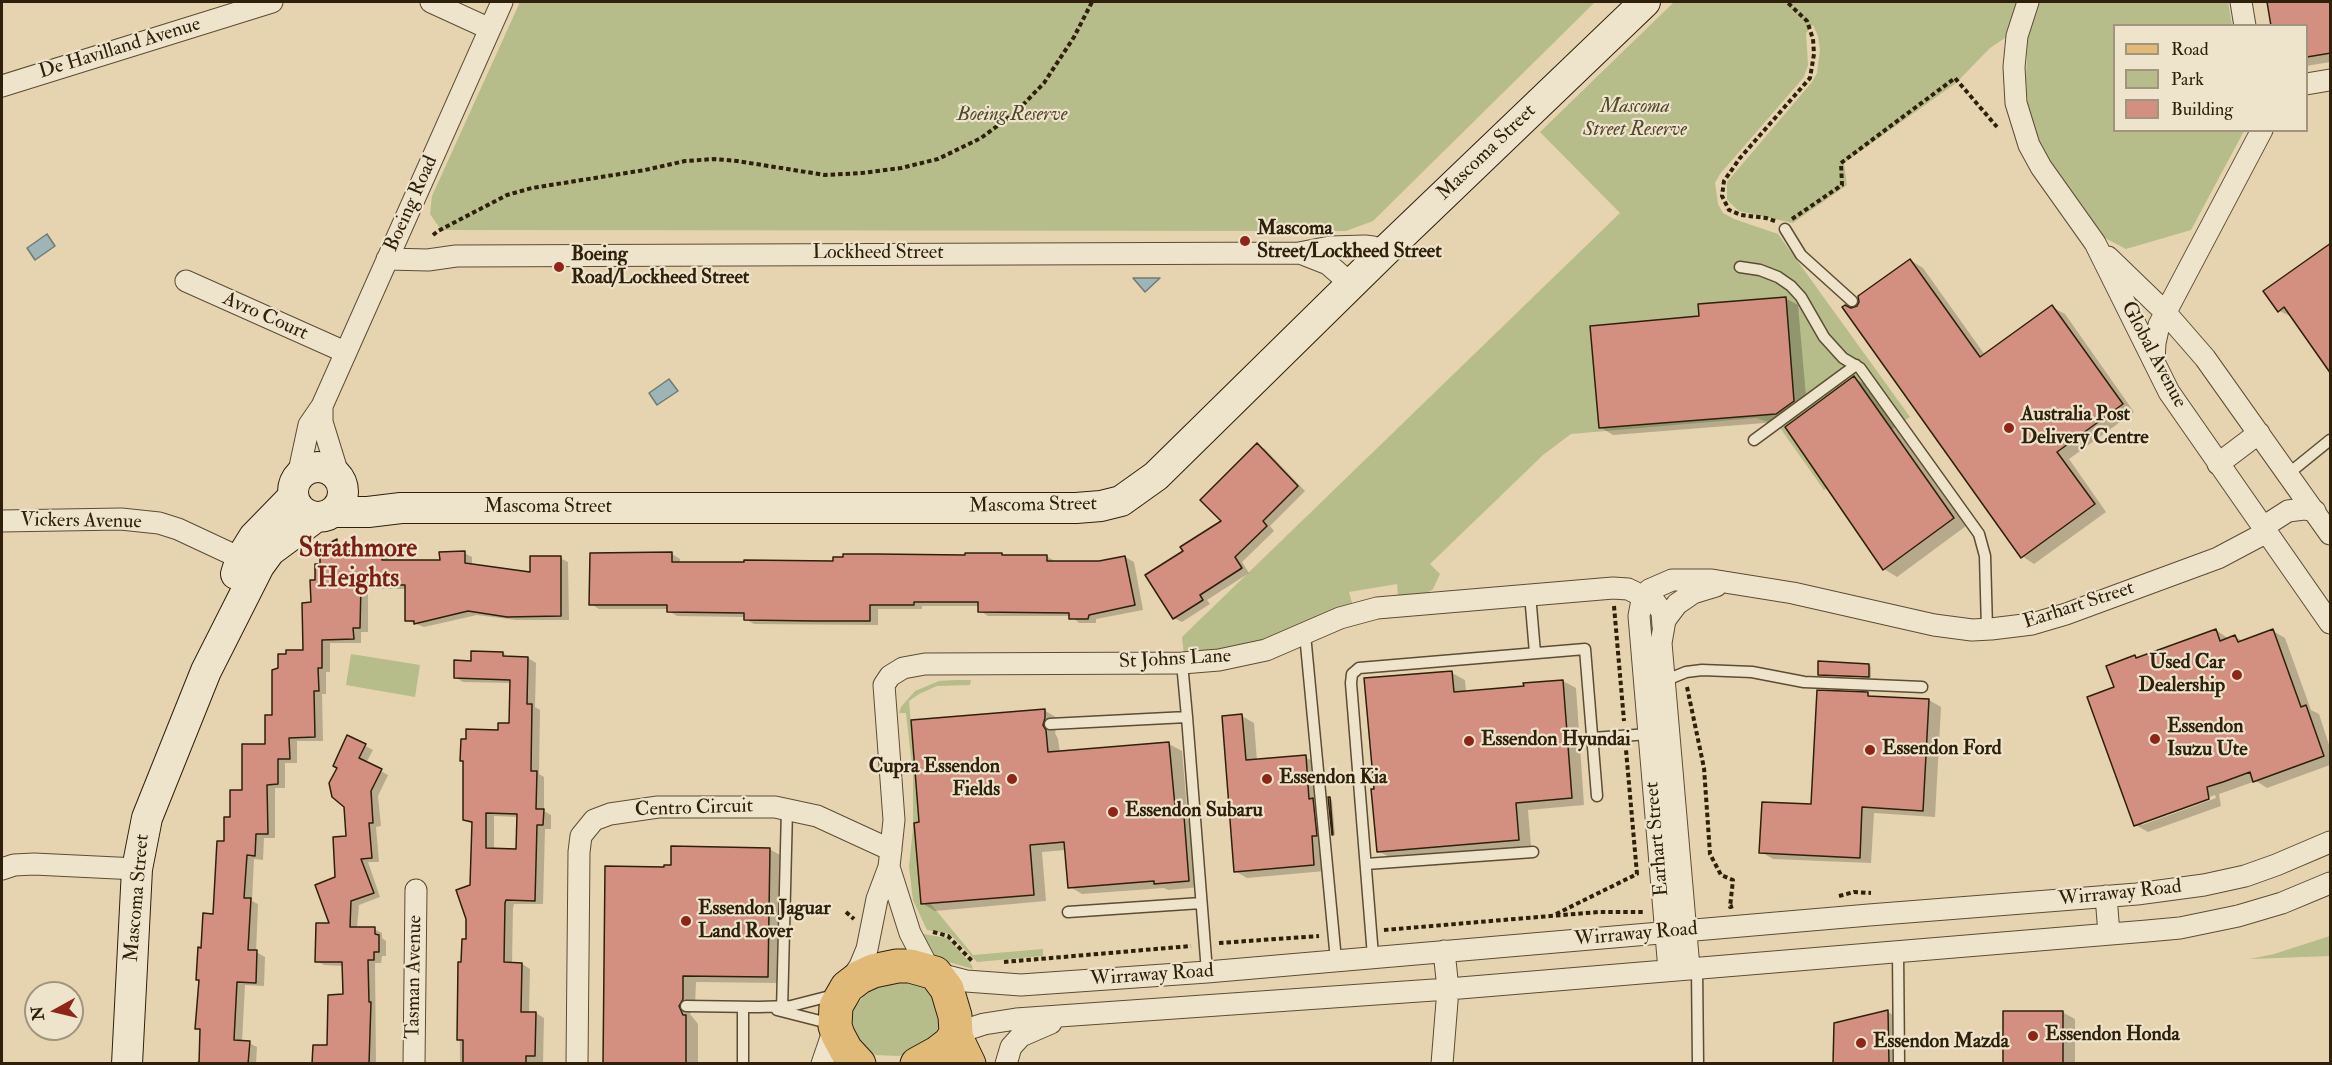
<!DOCTYPE html>
<style>
body{margin:0}
#map{position:relative;width:2332px;height:1065px;overflow:hidden;background:#e5d4af;font-family:"IM FELL Double Pica",serif}
canvas{display:block}
.frame{position:absolute;inset:0;border:3px solid #2e200b;pointer-events:none}
.legend{position:absolute;left:2113px;top:24px;width:195px;height:108px;box-sizing:border-box;background:#eee3cb;border:2px solid #a1957e;margin:0;padding:8px 10px;list-style:none;font-size:18px;color:#2e200b}
.legend li{display:flex;align-items:center;gap:12px;height:30px}
.legend b{width:30px;border:2px solid #a1957e}
.north{position:absolute;left:24px;top:981px;width:60px;height:60px;box-sizing:border-box;background:#eee3cb;border:2px solid #a1957e;border-radius:50%;rotate:262deg;font-size:16px;font-weight:700;line-height:24px;text-align:center;color:#2e200b}
.north::after{content:'';display:block;margin:auto;width:21px;height:27px;background:#8f2418;clip-path:polygon(50% 0,100% 100%,50% 72%,0 100%)}
</style>
<div id="map">
<canvas width="2332" height="1065"></canvas>
<div class="frame"></div>
<ul class="legend">
<li><b style="height:8px;background:#e2ba78"></b>Road</li>
<li><b style="height:16px;background:#b6bc8a"></b>Park</li>
<li><b style="height:16px;background:#d39080"></b>Building</li>
</ul>
<div class="north">N</div>
</div>
<script>
const ctx = document.querySelector('canvas').getContext('2d');
ctx.lineJoin = 'round';
function fillPath(path, color) { ctx.fillStyle = color; ctx.fill(path, 'evenodd'); }
const shape = rows => new Path2D(rows.map(r => 'M' + r).join(''));
function trace(path, color, width, dash) { ctx.strokeStyle = color; ctx.lineWidth = width; ctx.lineCap = dash ? 'butt' : 'round'; ctx.setLineDash(dash || []); ctx.stroke(path); }
function write(font, color, halo, rows, align = 'center') {
  ctx.font = font + ' "IM FELL Double Pica",serif'; ctx.lineWidth = 4.5; ctx.setLineDash([]); ctx.textBaseline = 'middle'; ctx.strokeStyle = halo; ctx.fillStyle = color; for (const [text, x, y, turn = 0] of rows) {
    ctx.save(); ctx.translate(x, y); ctx.rotate((+turn || 0) * Math.PI / 180); ctx.textAlign = isNaN(turn) ? turn : align; if (halo) ctx.strokeText(text, 0, 0); ctx.fillText(text, 0, 0); ctx.restore();
  }
}
fillPath(shape([
 [520,2,1595,2,1373,221,1346,231,441,230,430,214,432,196],
 [1674,2,2017,2,2008,36,1990,48,1956,83,1844,163,1847,185,1793,223,1739,211,1727,200,1727,182,1812,82,1817,73,1820,50,1818,36,1813,25,1806,33,1808,65,1804,77,1720,174,1715,183,1718,204,1723,213,1734,219,1778,234,1910,417,1882,436,1889,447,1824,490,1778,425,1756,418,1571,434,1543,455,1430,564,1440,574,1433,589,1425,594,1398,597,1397,584,1349,592,1353,606,1249,646,1184,655,1182,637,1620,213,1540,132],
 [2040,2,2228,2,2232,25,2114,26,2114,130,2244,131,2191,230,2126,249,2103,237,2042,150,2028,107,2026,79,2028,32],
 [351,654,420,665,415,697,346,685],
 [956,680,971,680,970,685,937,686,919,694,909,701,919,822,914,823,921,904,930,903,973,955,1043,949,1043,956,977,962,950,934,927,930,913,900,909,867,913,828,913,775,906,713,899,713,901,707,915,691,939,681],
 [923,934,948,938,971,964,973,969,938,959,930,953,921,939],
 [2330,936,2330,956,2250,959,2274,954],
 [899,980,922,985,931,991,940,1023,935,1035,912,1052,899,1056,876,1055,864,1049,856,1042,851,1024,852,1016,854,1008,866,993,875,987]
]), '#b6bc8a');
const water = shape([
 [47,234,55,246,35,260,27,248,47,234],
 [1133,278,1160,278,1145,292,1133,278],
 [669,379,678,391,657,405,649,393,669,379]
]);
fillPath(water, '#9db5b7');
trace(water, '#717972', 1.5);
fillPath(shape([
 [2268,2,2330,2,2330,62,2306,66,2306,26,2272,26],
 [2330,245,2293,317,2279,311],
 [1910,260,1923,268,1985,355,2052,307,2065,314,2134,412,2069,459,2106,512,2034,564,2022,556,1851,310,1858,308],
 [1785,298,1798,305,1807,408,1790,421,1613,435,1600,427,1701,317],
 [1854,378,1866,385,1966,526,1897,577,1884,569,1787,427],
 [1257,445,1265,449,1305,491,1270,526,1274,531,1242,562,1249,573,1207,600,1210,604,1182,622,1174,618,1185,551,1223,522],
 [337,541,344,545,344,553,381,553,389,557,389,561,441,561,464,553,472,557,472,565,532,574,560,558,568,562,569,620,516,620,477,615,424,627,406,620,406,589,368,589,368,632,361,632,361,643,330,643,330,672,326,672,326,694,322,694,323,741,297,741,297,763,285,763,285,788,275,788,275,838,264,838,263,860,254,859,252,901,258,904,256,952,265,957,264,986,245,985,242,1042,249,1043,257,1047,256,1064,197,1064,197,1061,200,1061,202,1031,196,1028,226,843,232,819,267,746,274,716,304,651,312,604,321,566],
 [672,554,680,559,680,564,835,562,967,557,967,554,1046,556,1055,561,1099,563,1125,557,1134,562,1143,610,1096,619,1096,623,1079,623,1071,616,988,616,980,611,980,606,922,606,922,609,878,609,878,625,754,624,745,619,745,617,677,616,669,611,669,609,599,609,591,604],
 [2216,630,2229,639,2235,637,2243,641,2273,631,2285,638,2311,710,2319,714,2330,748,2330,765,2267,788,2256,781,2219,794,2221,806,2148,832,2136,825,2116,688,2135,657,2138,659],
 [2215,795,2216,798,2142,825,2142,822],
 [503,653,511,658,528,658,536,663,535,707,540,710,539,774,544,777,544,811,551,815,551,829,545,829,543,904,514,904,513,908,512,964,522,964,530,969,529,1013,536,1013,544,1018,543,1064,460,1064,459,963,463,963,467,940,472,886,472,824,464,819,465,762,462,761,511,724,511,683,463,682,455,677,472,662],
 [494,816,518,817,518,850,494,850],
 [1869,665,1871,666,1871,678,1819,674],
 [1452,673,1465,680,1466,692,1525,687,1525,684,1563,681,1576,688,1584,805,1528,810,1531,846,1391,858,1378,851,1375,791],
 [1868,694,1875,698,1929,700,1941,707,1935,817,1874,813,1871,863,1773,859,1761,852,1813,806],
 [1044,710,1057,718,1057,726,1055,733,1058,739,1060,753,1169,744,1182,751,1188,820,1196,825,1201,887,1168,890,1164,888,1082,894,1070,887,1066,850,1042,852,1046,901,935,911,922,903,921,823],
 [1242,716,1254,723,1257,761,1305,757,1317,764,1325,871,1247,878,1235,871],
 [348,737,373,750,366,763,388,775,378,796,381,826,376,827,379,862,368,862,380,897,359,905,357,928,374,929,382,933,382,938,386,941,386,956,382,956,381,963,375,963,376,1064,314,1064,329,1046,344,996,344,966,324,965,317,961,331,925,337,878,348,837,346,807,339,767],
 [1330,798,1332,800,1335,835,1333,834],
 [769,849,782,856,780,983,696,982,695,1007,690,1014,698,1024,698,1064,604,1064,666,868],
 [1888,1012,1900,1019,1901,1064,1835,1064,1835,1024],
 [2062,1012,2075,1019,2075,1064,1971,1064,2005,1062]
]), '#0003');
const building = shape([
 [2267,2,2331,2,2331,53,2307,57,2307,26,2271,26,2267,2],
 [2331,243,2331,374,2284,307,2278,312,2263,291,2331,243],
 [1910,259,1980,357,2052,305,2123,404,2057,452,2095,504,2021,558,1842,307,1845,305,1851,308,1857,306,1859,302,1858,296,1910,259],
 [1786,297,1794,401,1776,414,1599,428,1590,326,1699,316,1698,304,1786,297],
 [1854,376,1954,518,1883,570,1785,427,1854,376],
 [1257,443,1298,486,1263,521,1267,526,1235,557,1242,568,1200,595,1203,600,1173,619,1145,575,1183,551,1180,547,1221,521,1200,500,1257,443],
 [337,539,337,551,382,551,382,560,440,560,439,552,465,551,465,563,530,572,530,556,561,556,561,616,507,617,468,611,414,624,414,621,405,621,405,585,361,585,360,628,353,628,354,639,322,640,322,668,318,668,319,691,314,691,315,737,289,738,290,759,278,759,278,784,267,785,268,834,256,834,255,856,247,855,244,898,251,898,248,950,257,950,256,983,237,982,234,1040,250,1041,248,1064,199,1064,200,1029,195,1029,199,980,196,980,198,947,201,948,203,913,213,914,217,841,224,841,224,817,230,817,230,790,242,790,242,744,265,744,265,715,272,715,272,670,278,668,278,654,286,654,286,650,303,650,302,603,311,602,310,580,315,580,315,564,320,564,320,548,337,539],
 [672,552,672,562,744,562,744,560,833,561,833,557,843,557,843,554,876,554,965,555,965,553,1002,553,1002,555,1047,555,1047,561,1099,561,1125,556,1135,605,1089,615,1088,619,1069,619,1069,613,978,612,978,602,914,602,914,605,870,605,870,621,815,621,744,620,744,613,667,612,667,605,589,605,590,553,672,552],
 [2216,629,2220,641,2235,635,2238,642,2273,629,2301,707,2306,705,2324,756,2253,782,2250,772,2223,782,2207,787,2209,799,2134,826,2087,697,2114,687,2106,666,2135,655,2136,658,2216,629],
 [471,651,503,652,503,656,528,657,527,704,532,704,531,771,537,771,536,809,544,809,543,825,537,825,535,901,506,900,505,903,504,962,522,963,521,1012,536,1012,535,1056,526,1056,526,1064,463,1064,463,1040,457,1040,458,962,461,962,462,939,466,939,466,919,456,890,470,885,472,822,463,820,463,761,460,761,461,739,466,739,466,729,498,730,498,723,509,723,510,680,454,678,454,660,471,661,471,651],
 [486,813,517,814,516,849,486,848,486,813],
 [1818,661,1869,664,1869,677,1818,675,1818,661],
 [1452,671,1454,692,1524,686,1523,683,1563,680,1572,798,1516,803,1519,840,1377,852,1371,789,1374,789,1364,678,1452,671],
 [1817,690,1868,692,1868,696,1929,699,1923,811,1862,807,1860,858,1759,853,1762,802,1811,804,1817,690],
 [1045,709,1045,718,1043,725,1046,730,1048,752,1169,742,1176,817,1184,816,1189,881,1154,884,1154,881,1068,888,1064,842,1030,845,1034,895,921,904,914,823,919,822,911,720,1045,709],
 [1242,714,1246,760,1306,755,1309,799,1313,798,1317,836,1312,836,1314,865,1234,872,1222,716,1242,714],
 [347,735,366,744,359,758,382,769,371,791,373,823,369,823,372,858,361,859,374,893,351,901,350,927,375,927,375,934,379,935,379,952,374,952,374,960,368,960,369,1002,371,1002,369,1064,312,1064,313,1045,327,1045,328,995,343,994,342,962,315,962,316,923,329,923,315,885,335,877,333,837,346,836,344,807,332,797,329,783,337,768,333,766,347,735],
 [1328,797,1330,797,1333,835,1332,835,1328,797],
 [671,846,770,848,768,977,683,976,683,999,679,1006,683,1015,686,1015,686,1064,603,1064,605,866,664,867,664,865,671,865,671,846],
 [1888,1010,1889,1064,1833,1064,1834,1023,1888,1010],
 [2003,1011,2063,1011,2063,1064,2003,1064,2003,1011]
]);
fillPath(building, '#d39080');
trace(building, '#2e200b', 1.5);
const lane = shape([
 [1785,229,1801,255,1852,301],
 [1740,267,1760,270,1778,277,1791,286,1801,297,1824,337,1843,358,1860,368,1979,534,1985,556,1987,629],
 [1754,440,1856,365],
 [2288,474,2330,440],
 [1530,594,1535,653],
 [1305,634,1336,960],
 [1182,663,1187,717],
 [1664,681,1686,672,1702,670,1752,672,1804,682,1922,687],
 [1050,724,1187,717,1207,972],
 [1592,738,1649,734],
 [1366,864,1533,852],
 [1068,912,1201,903],
 [1898,951,1899,1064],
 [1373,956,1351,683,1352,674,1359,668,1585,649,1597,796],
 [1697,968,1698,1064],
 [686,1006,759,1007,791,1006,834,995],
 [777,1010,832,1024],
 [782,1011,787,809],
 [743,1064,743,1007]
]);
const street = shape([
 [431,2,490,29],
 [2028,2,2017,36,2014,67,2016,103,2029,145,2041,167,2095,243,2169,392,2330,623],
 [2241,2,2245,26],
 [2306,84,2330,80],
 [2,86,272,2],
 [1300,253,1328,264,1352,285],
 [2108,257,2165,312,2205,358,2330,534],
 [387,259,428,260,456,256,1299,253,1330,247,1365,246,1373,247,1382,254],
 [186,281,345,352],
 [2154,362,2155,343,2159,325,2262,130],
 [322,406,322,422,339,477],
 [2218,464,2259,433],
 [298,476,309,425,322,406,502,2],
 [2,521,121,519,159,523,178,529,253,564],
 [2263,527,2288,511,2304,509,2315,511],
 [889,867,910,933,930,971],
 [2,869,14,865,34,864,137,869],
 [2106,896,2109,934],
 [1689,968,1661,643,1665,620,1677,604,1693,593,1716,586],
 [1669,970,1639,616,1642,600,1649,590,1672,580,1712,580,1793,593,1934,625,1972,630,1991,629,2032,624,2066,614,2218,558,2267,532],
 [935,973,966,981,1021,985,1207,972,1869,915,2137,894,2204,885,2245,876,2276,865,2330,842],
 [850,981,860,966,867,949,877,899,889,867,894,820,884,685,890,676,903,668,925,664,1182,663,1219,660,1266,650,1340,618,1377,608,1613,588,1628,589,1655,602,1662,612,1663,626],
 [956,1033,984,1024,1016,1019,1448,989,2147,931,2180,928,2238,916,2282,903,2330,883],
 [414,1064,416,890],
 [577,1064,579,852,581,836,594,820,610,814,658,807,775,807,817,816,891,850],
 [822,1064,835,1026],
 [1006,1064,1011,1047,1021,1036,1051,1023],
 [1442,1064,1448,989,1444,951]
]);
const secondary = shape([
 '293 492a25 25 0 1 1 50 0a25 25 0 1 1-50 0Z',
 [334,512,368,512,401,508,1076,508,1101,506,1121,501,1156,476,1382,254,1645,2],
 [236,574,241,558,254,537,293,497],
 [127,1064,137,869,147,818,206,671,259,566,270,551,316,517]
]);
const primary = shape([
 [955,1035,969,1064],
 [859,1064,846,1050,838,1035,835,1026,836,1006,847,987,860,977,873,971,897,966,910,966,935,973,947,989,955,1016,956,1033,950,1043,937,1053,917,1064]
]);
trace(lane, '#5c4d34', 13);
trace(street, '#5c4d34', 23);
trace(secondary, '#2e200b', 32);
trace(primary, '#2e200b', 35);
trace(shape([
 [1792,219,1842,185,1841,163,1955,78,1997,127],
 [1775,221,1766,218,1741,215,1729,210,1722,196,1724,181,1740,158,1810,78,1814,54,1813,39,1807,21,1787,2],
 [433,235,438,231,507,195,532,188,645,170,685,161,714,159,737,161,825,175,862,173,901,168,938,159,981,138,1016,112,1044,83,1074,37,1092,2],
 [1614,606,1624,721],
 [1687,687,1704,768,1710,854,1721,875,1733,880,1730,907,1733,906],
 [1839,896,1854,892,1871,893],
 [846,912,854,919],
 [1556,914,1637,874,1626,750],
 [1384,930,1599,912,1645,912],
 [933,932,948,936,973,962],
 [1219,943,1319,936],
 [1004,962,1191,946]
]), '#2e200b', 4, [4.5, 3]);
trace(lane, '#eee3cb', 10);
trace(street, '#eee3cb', 21);
trace(secondary, '#eee3cb', 30);
trace(primary, '#e2ba78', 33);
for (const [x, y, r, color] of [
 [1245,241,6,"#8f2418"],
 [559,267,6,"#8f2418"],
 [2009,428,6,"#8f2418"],
 [2237,675,6,"#8f2418"],
 [2155,739,6,"#8f2418"],
 [1469,741,6,"#8f2418"],
 [1870,750,6,"#8f2418"],
 [1012,779,6,"#8f2418"],
 [1267,779,6,"#8f2418"],
 [1113,812,6,"#8f2418"],
 [686,921,6,"#8f2418"],
 [2033,1036,6,"#8f2418"],
 [1861,1043,6,"#8f2418"]
]) { const dot = new Path2D(); dot.arc(x, y, r, 0, 2 * Math.PI); ctx.fillStyle = color; ctx.fill(dot); trace(dot, '#eee3cb', 2); }
write('20px', '#2e200b', '#eee3cb', [
 ["De Havilland Avenue",120,49,-17],
 ["Mascoma Street",1487,153,-44],
 ["Boeing Road",412,204,-66],
 ["Lockheed Street",878,254],
 ["Avro Court",265,317,24],
 ["Global Avenue",2153,355,62],
 ["Mascoma Street",1033,506,-1],
 ["Mascoma Street",548,508],
 ["Vickers Avenue",81,522,1],
 ["Earhart Street",2079,606,-18],
 ["St Johns Lane",1175,660,-3],
 ["Centro Circuit",694,809,-2],
 ["Earhart Street",1658,839,-95],
 ["Wirraway Road",2120,894,-6],
 ["Mascoma Street",138,898,-85],
 ["Wirraway Road",1636,935,-5],
 ["Wirraway Road",1152,976,-4],
 ["Tasman Avenue",415,977,-89]
]);
write('italic 20px', '#50472b', '#eee3cb', [
 ["Mascoma",1635,108],
 ["Street Reserve",1635,131],
 ["Boeing Reserve",1012,116]
]);
write('bold 20px', '#2e200b', '#eee3cb', [
 ["Mascoma",1257,230],
 ["Street/Lockheed Street",1257,253],
 ["Boeing",571,256],
 ["Road/Lockheed Street",571,279],
 ["Australia Post",2021,416],
 ["Delivery Centre",2021,439],
 ["Used Car",2225,664,"right"],
 ["Dealership",2225,687,"right"],
 ["Essendon",2167,728],
 ["Isuzu Ute",2167,751],
 ["Essendon Hyundai",1481,741],
 ["Essendon Ford",1882,750],
 ["Cupra Essendon",1000,768,"right"],
 ["Fields",1000,791,"right"],
 ["Essendon Kia",1279,779],
 ["Essendon Subaru",1125,812],
 ["Essendon Jaguar",698,910],
 ["Land Rover",698,933],
 ["Essendon Honda",2045,1036],
 ["Essendon Mazda",1873,1043]
], 'left');
write('bold 26px', '#7a1f14', '#eee3cb', [
 ["Strathmore",358,550],
 ["Heights",358,580]
]);
</script>
